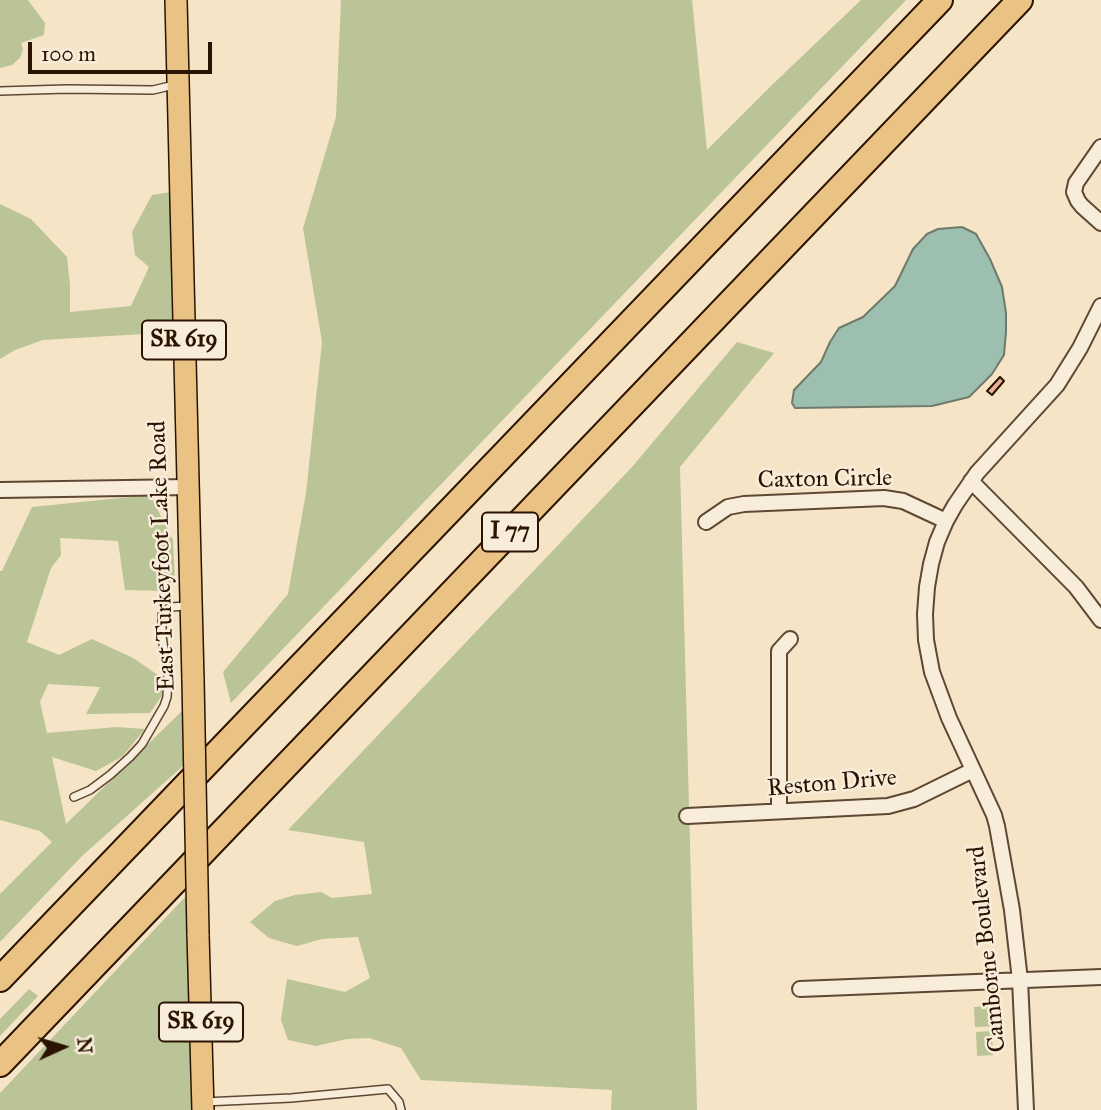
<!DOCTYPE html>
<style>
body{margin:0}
#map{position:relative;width:1101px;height:1110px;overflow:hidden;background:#f5e4c6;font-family:"IM FELL Great Primer",serif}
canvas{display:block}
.north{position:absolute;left:28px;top:1012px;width:70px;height:70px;-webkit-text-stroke:5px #f8edda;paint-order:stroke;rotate:86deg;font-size:19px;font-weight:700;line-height:28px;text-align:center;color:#2b1302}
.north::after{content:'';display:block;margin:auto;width:24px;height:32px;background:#2b1302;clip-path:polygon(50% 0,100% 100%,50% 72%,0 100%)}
.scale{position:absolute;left:28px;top:42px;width:184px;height:32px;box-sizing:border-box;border:4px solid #2b1302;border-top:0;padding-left:9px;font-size:21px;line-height:24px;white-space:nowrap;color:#2b1302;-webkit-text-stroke:5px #f8edda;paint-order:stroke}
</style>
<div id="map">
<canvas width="1101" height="1110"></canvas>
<div class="north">N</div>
<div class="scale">100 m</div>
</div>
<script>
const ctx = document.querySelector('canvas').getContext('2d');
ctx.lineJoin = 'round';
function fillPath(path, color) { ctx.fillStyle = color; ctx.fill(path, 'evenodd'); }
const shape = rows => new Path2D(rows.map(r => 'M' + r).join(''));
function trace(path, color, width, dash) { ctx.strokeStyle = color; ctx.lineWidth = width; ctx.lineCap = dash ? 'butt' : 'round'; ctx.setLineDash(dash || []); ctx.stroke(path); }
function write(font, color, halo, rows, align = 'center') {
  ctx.font = font + ' "IM FELL Great Primer",serif'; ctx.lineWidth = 5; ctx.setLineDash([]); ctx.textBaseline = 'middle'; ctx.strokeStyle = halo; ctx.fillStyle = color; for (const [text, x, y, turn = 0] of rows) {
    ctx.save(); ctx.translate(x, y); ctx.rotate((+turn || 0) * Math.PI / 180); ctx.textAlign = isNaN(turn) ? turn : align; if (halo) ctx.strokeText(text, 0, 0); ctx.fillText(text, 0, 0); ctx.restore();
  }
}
fillPath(shape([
 [0,0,28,0,45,23,44,35,21,43,23,49,20,58,12,65,0,68],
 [341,0,692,0,707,150,773,84,861,0,906,0,231,703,223,672,288,594,306,493,322,342,303,228,336,117],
 [171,192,176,332,43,340,15,350,0,359,0,204,31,219,67,257,70,285,70,312,131,306,149,267,135,255,132,232,152,195],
 [737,342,774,353,680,467,697,1110,611,1110,612,1090,421,1080,401,1048,369,1038,347,1039,316,1046,288,1040,281,1020,287,979,345,992,370,978,358,937,322,939,297,946,269,938,250,922,275,901,295,895,321,892,332,898,372,894,364,842,288,830,632,467],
 [150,495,173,540,175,583,164,591,125,590,118,541,60,538,61,555,51,568,27,642,59,655,92,639,133,658,158,675,163,694,150,713,86,714,100,687,48,684,40,702,47,733,117,727,145,729,123,756,96,771,52,757,66,824,182,711,183,766,82,856,0,942,0,894,52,842,40,831,0,820,0,571,2,571,32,507],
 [188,894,196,1110,0,1110,0,1093],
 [29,989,38,996,0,1036,0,1019],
 [997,1005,998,1026,975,1027,974,1007],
 [992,1031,993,1055,977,1056,976,1032]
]), '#bac496');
const water = shape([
 [962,227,976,234,990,259,1002,287,1006,313,1006,332,1004,355,992,374,969,397,932,406,795,408,792,403,794,390,821,362,830,342,839,328,863,317,895,286,913,249,927,234,938,229,962,227]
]);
fillPath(water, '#9dbfaf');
trace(water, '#6f7a6a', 2);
const building = shape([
 [1000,377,1004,381,992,395,987,391,1000,377]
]);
fillPath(building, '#eaaf95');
trace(building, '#2b1302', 2);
const lane = shape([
 [0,91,67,89,153,90,174,85],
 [74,797,90,790,110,775,130,757,142,744,164,706,167,697,168,677,162,636,162,615,170,607,187,606],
 [204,1102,291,1098,388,1089,399,1102,401,1110]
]);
const street = shape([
 [1101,147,1076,183,1074,192,1078,201,1082,206,1101,223],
 [971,481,1076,587,1101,620],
 [0,490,188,487],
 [706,522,728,507,744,504,884,498,903,501,946,521],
 [779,811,779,651,790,639],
 [687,816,888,806,914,799,973,770],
 [800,989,1101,977],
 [1026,1110,1020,980,1012,910,997,826,994,815,949,718,932,672,926,640,925,614,927,587,931,564,937,542,946,521,955,505,977,473,1057,385,1080,348,1101,306]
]);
const primary = shape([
 [176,0,193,680],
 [198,934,203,1110]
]);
const highway = shape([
 [0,979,940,0],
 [0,1064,1020,0]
]);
trace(lane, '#5e4733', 10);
trace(street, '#5e4733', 18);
trace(primary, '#2b1302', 24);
trace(highway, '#2b1302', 28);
trace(lane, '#f8edda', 7);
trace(street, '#f8edda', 14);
trace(primary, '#eac283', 21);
trace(highway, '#eac283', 24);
const primaryBridge = shape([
 [193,680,198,934]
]);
trace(primaryBridge, '#2b1302', 24, []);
trace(primaryBridge, '#eac283', 21);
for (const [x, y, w] of [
 [184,340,84],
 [510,532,56],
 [201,1022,84]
]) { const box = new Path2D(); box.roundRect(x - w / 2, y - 19.5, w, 39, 5); ctx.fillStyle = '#f8edda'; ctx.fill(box); trace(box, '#2b1302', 2); }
write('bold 23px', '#2b1302', null, [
 ["SR 619",184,340],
 ["I 77",510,532],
 ["SR 619",201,1022]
]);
write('24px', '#2b1302', '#f8edda', [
 ["Caxton Circle",825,480,-1],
 ["East Turkeyfoot Lake Road",163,556,-92],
 ["Reston Drive",832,784,-5],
 ["Camborne Boulevard",988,949,-96]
]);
</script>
